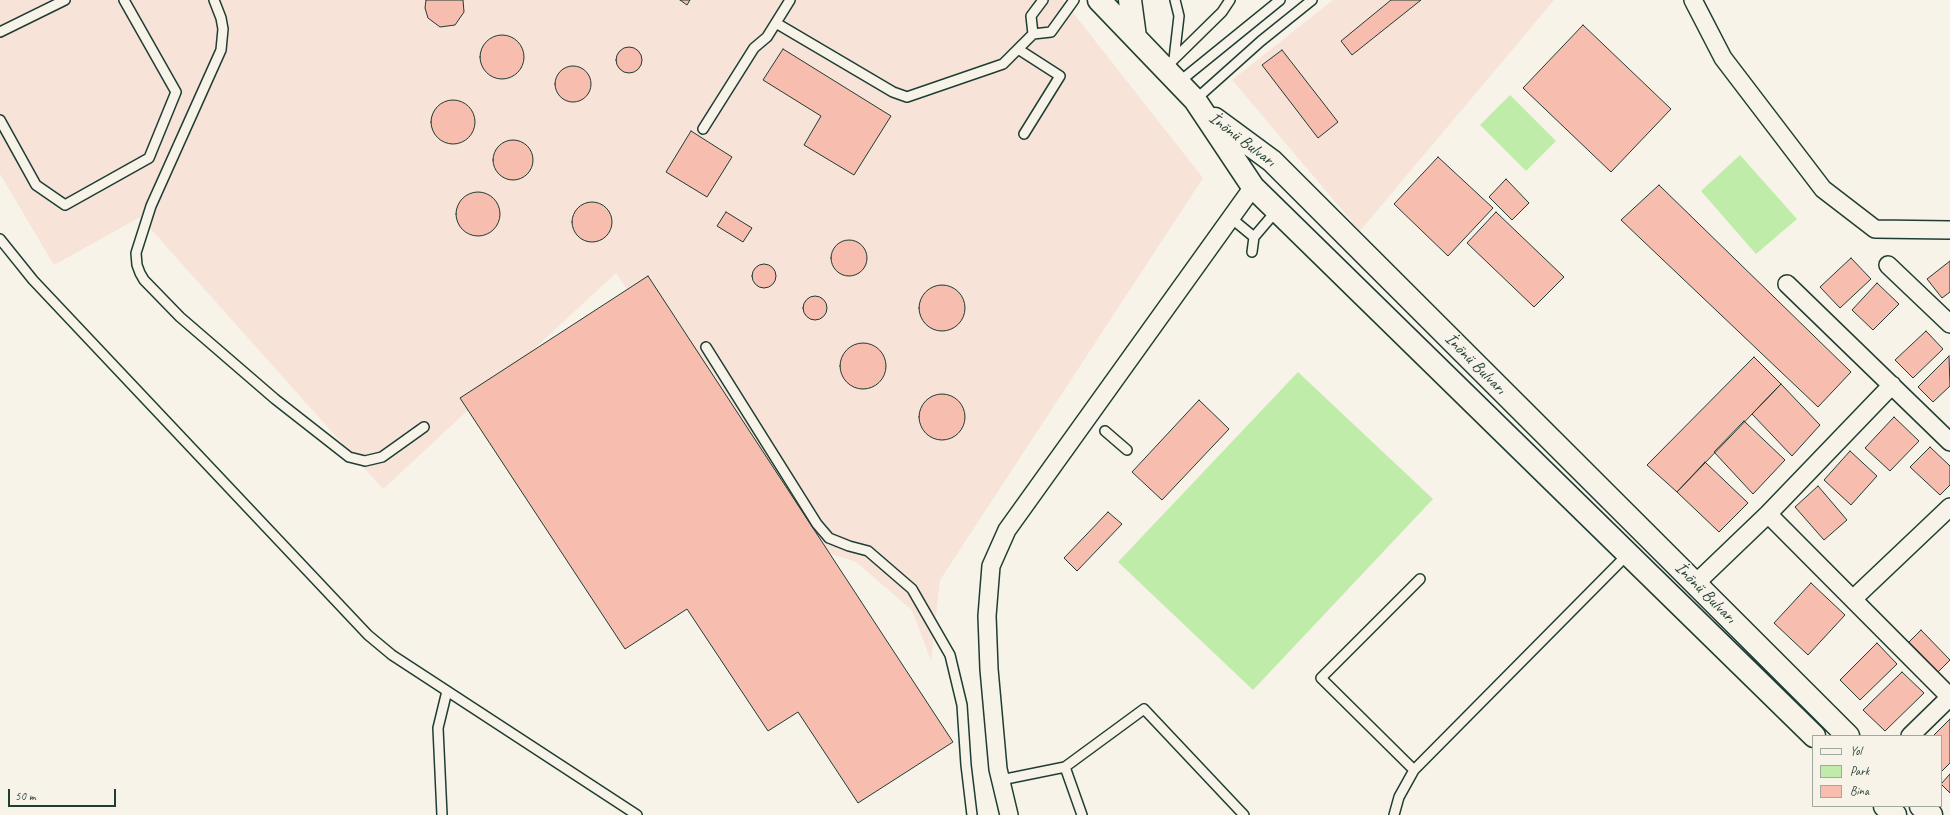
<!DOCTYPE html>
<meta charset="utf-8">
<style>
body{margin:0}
#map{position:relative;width:1950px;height:815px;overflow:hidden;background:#f7f3e8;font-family:Caveat,sans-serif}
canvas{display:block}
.legend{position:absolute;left:1812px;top:735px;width:130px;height:72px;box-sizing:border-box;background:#f7f3e8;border:1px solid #a1aaa0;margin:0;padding:5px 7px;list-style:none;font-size:12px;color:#1f3d34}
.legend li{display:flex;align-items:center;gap:8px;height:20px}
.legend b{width:20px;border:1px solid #a1aaa0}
.scale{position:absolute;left:8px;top:789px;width:108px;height:18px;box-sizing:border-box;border:2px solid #1f3d34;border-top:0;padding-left:5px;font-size:12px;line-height:14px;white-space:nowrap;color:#1f3d34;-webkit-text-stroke:3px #f7f3e8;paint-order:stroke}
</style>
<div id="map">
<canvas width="1950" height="815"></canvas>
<ul class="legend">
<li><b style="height:5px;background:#f7f3e8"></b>Yol</li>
<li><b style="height:11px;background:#c0ecaa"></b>Park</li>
<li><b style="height:11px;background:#f7bdaf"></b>Bina</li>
</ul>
<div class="scale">50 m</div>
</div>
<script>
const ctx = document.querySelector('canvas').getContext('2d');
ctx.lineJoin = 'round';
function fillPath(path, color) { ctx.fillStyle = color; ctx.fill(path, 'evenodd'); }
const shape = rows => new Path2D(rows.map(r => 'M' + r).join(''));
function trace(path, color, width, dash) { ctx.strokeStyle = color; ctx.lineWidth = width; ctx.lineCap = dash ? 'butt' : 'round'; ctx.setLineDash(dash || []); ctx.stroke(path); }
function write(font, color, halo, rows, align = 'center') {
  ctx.font = font + ' Caveat,sans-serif'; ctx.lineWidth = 3; ctx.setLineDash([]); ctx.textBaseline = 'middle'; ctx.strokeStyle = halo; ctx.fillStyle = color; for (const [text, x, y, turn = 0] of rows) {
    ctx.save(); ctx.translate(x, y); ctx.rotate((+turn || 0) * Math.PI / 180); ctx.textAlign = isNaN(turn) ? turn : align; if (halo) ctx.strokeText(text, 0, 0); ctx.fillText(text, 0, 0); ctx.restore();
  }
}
fillPath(shape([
 [0,0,1063,0,1203,178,940,580,931,661,912,610,856,562,797,543,616,273,383,489,140,217,54,265,0,174],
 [1333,0,1554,0,1360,231,1232,80]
]), '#f7e3d7');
fillPath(shape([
 [1510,95,1556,141,1526,171,1480,125],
 [1740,155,1797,219,1756,254,1701,191],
 [1298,372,1433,499,1253,690,1118,562]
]), '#c0ecaa');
const building = shape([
 [426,0,463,0,464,12,455,25,440,27,428,18,425,8,426,0],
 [680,0,690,0,687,5,680,0],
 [1391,0,1421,0,1352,55,1341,41,1391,0],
 [1583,25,1671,109,1611,172,1523,88,1583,25],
 '480 57a22 22 0 1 1 44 0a22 22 0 1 1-44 0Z',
 '616 60a13 13 0 1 1 26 0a13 13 0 1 1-26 0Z',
 [783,49,891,116,854,175,804,145,821,116,763,80,783,49],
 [1282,50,1338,122,1318,138,1262,65,1282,50],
 '555 84a18 18 0 1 1 36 0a18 18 0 1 1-36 0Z',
 '431 122a22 22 0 1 1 44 0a22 22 0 1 1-44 0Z',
 [691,131,732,157,707,197,666,172,691,131],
 '493 160a20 20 0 1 1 40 0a20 20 0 1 1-40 0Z',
 [1438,157,1493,208,1448,256,1394,204,1438,157],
 [1506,179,1529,203,1512,220,1489,197,1506,179],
 [1659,185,1851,372,1818,407,1621,220,1659,185],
 '456 214a22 22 0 1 1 44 0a22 22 0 1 1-44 0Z',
 '572 222a20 20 0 1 1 40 0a20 20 0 1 1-40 0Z',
 [726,212,752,228,743,242,717,226,726,212],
 [1496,212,1564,277,1534,307,1467,243,1496,212],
 '831 258a18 18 0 1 1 36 0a18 18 0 1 1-36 0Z',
 [1851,258,1871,279,1840,308,1820,287,1851,258],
 [1950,261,1950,292,1942,298,1927,279,1950,261],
 '752 276a12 12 0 1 1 24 0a12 12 0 1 1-24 0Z',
 [648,276,953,742,858,803,798,712,768,731,687,609,625,649,460,398,648,276],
 [1877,283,1899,304,1873,330,1852,310,1877,283],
 '919 308a23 23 0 1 1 46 0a23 23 0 1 1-46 0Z',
 '803 308a12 12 0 1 1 24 0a12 12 0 1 1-24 0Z',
 [1926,331,1943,349,1913,378,1895,360,1926,331],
 '840 366a23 23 0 1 1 46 0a23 23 0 1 1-46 0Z',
 [1949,356,1950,386,1933,402,1918,387,1949,356],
 [1754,357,1781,384,1677,492,1647,465,1754,357],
 [1781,384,1820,425,1792,456,1752,414,1781,384],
 '919 417a23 23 0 1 1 46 0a23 23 0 1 1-46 0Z',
 [1199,400,1229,429,1162,500,1132,472,1199,400],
 [1894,417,1919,441,1890,471,1865,448,1894,417],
 [1744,421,1785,460,1753,494,1714,452,1744,421],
 [1930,447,1950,466,1950,485,1940,495,1910,467,1930,447],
 [1850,451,1877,476,1851,505,1824,480,1850,451],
 [1705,462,1748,503,1719,532,1677,492,1705,462],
 [1818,486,1847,520,1824,540,1795,507,1818,486],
 [1108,512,1122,524,1077,571,1064,558,1108,512],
 [1811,583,1845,615,1808,655,1774,623,1811,583],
 [1921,630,1950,660,1938,672,1909,642,1921,630],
 [1877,643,1897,664,1860,700,1840,680,1877,643],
 [1902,672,1924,693,1885,731,1863,710,1902,672],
 [1950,719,1950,763,1941,772,1941,736,1933,736,1950,719],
 [1950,774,1950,793,1941,784,1950,774]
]);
fillPath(building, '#f7bdaf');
trace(building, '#1f3d34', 1);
const lane = shape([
 [214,0,221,18,223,29,221,50,151,206,136,253,137,265,140,273,144,280,180,317,275,399,349,457,365,461,382,457,424,427],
 [776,23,893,92,907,97,1003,64,1033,34,1051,32,1074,0],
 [0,32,65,0],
 [1033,34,1031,16,1043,0],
 [1018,49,1060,76,1024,134],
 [1174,59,1179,16,1175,0],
 [1165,68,1222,12,1230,0],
 [1179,82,1280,0],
 [1195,100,1261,41,1312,0],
 [0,120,36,185,65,205,149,158,176,92,124,0],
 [703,129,754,48,767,37,790,0],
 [1231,218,1254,237],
 [0,239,33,280,368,635,392,655,637,815],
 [1252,252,1254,237,1277,210],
 [706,347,817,524,829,538,849,546,868,551,912,589,950,655,962,705,966,765,972,815],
 [1105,431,1127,450],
 [1065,767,1082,815],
 [1414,770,1321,678,1420,579],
 [1001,780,1065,767,1144,709,1244,815],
 [442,815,438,728,447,691],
 [1394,815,1399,797,1414,770,1628,554]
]);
const street = shape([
 [1693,0,1723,58,1823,189,1875,229,1950,230],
 [1888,265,1950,324],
 [1787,284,1950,442],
 [1768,514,1950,697],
 [1695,584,1768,514,1892,385],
 [1853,599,1950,507],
 [1910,736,1950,697],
 [1009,815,998,769,989,669,987,616,991,566,1007,530,1253,187]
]);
const secondary = shape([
 [1099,0,1195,100,1253,187,1814,736],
 [1130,0,1135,37],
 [1215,119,1272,161,1848,736],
 [1885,806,1895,815],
 [1921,806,1931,815]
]);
trace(lane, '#1f3d34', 12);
trace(street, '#1f3d34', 20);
trace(secondary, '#1f3d34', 25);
trace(lane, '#f7f3e8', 9);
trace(street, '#f7f3e8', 17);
trace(secondary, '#f7f3e8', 22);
write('17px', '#1f3d34', '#f7f3e8', [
 ["İnönü Bulvarı",1242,140,37],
 ["İnönü Bulvarı",1475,364,45],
 ["İnönü Bulvarı",1705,593,45]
]);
</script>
